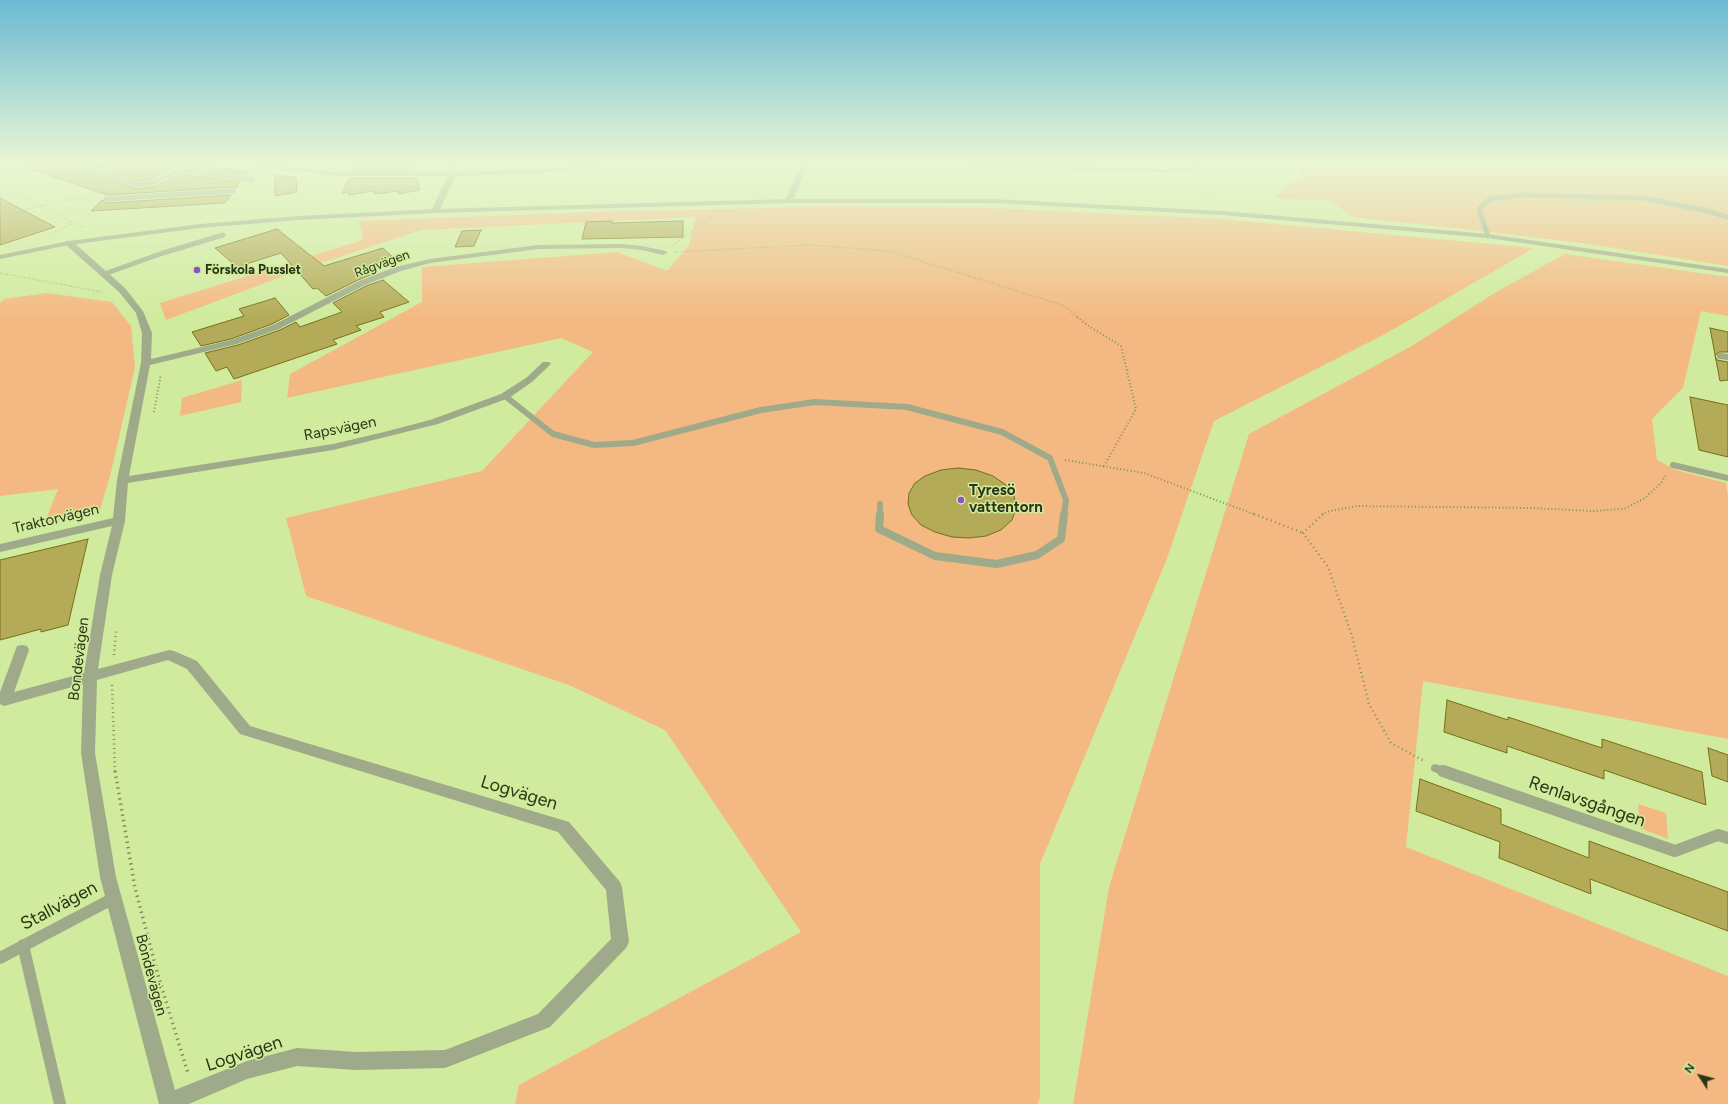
<!DOCTYPE html>
<meta charset="utf-8">
<style>
body{margin:0}
#map{position:relative;width:1728px;height:1104px;overflow:hidden;background:#d0eb9d;font-family:Figtree,sans-serif}
canvas{display:block}
.north{position:absolute;left:1680px;top:1056px;width:40px;height:40px;-webkit-text-stroke:3px #d0eb9d;paint-order:stroke;rotate:306deg;font-size:11px;font-weight:700;line-height:16px;text-align:center;color:#2b3515}
.north::after{content:'';display:block;margin:auto;width:14px;height:18px;background:#2b3515;clip-path:polygon(50% 0,100% 100%,50% 72%,0 100%)}
</style>
<div id="map">
<canvas width="1728" height="1104"></canvas>
<div class="north">N</div>
</div>
<script>
const ctx = document.querySelector('canvas').getContext('2d');
ctx.lineJoin = 'round';
function fillPath(path, color) { ctx.fillStyle = color; ctx.fill(path, 'evenodd'); }
const shape = rows => new Path2D(rows.map(r => 'M' + r).join(''));
function trace(path, color, width, dash) { ctx.strokeStyle = color; ctx.lineWidth = width; ctx.lineCap = dash ? 'butt' : 'round'; ctx.setLineDash(dash || []); ctx.stroke(path); }
function write(font, color, halo, rows, align = 'center') {
  ctx.font = font + ' Figtree,sans-serif'; ctx.lineWidth = 3; ctx.setLineDash([]); ctx.textBaseline = 'middle'; ctx.strokeStyle = halo; ctx.fillStyle = color; for (const [text, x, y, turn = 0] of rows) {
    ctx.save(); ctx.translate(x, y); ctx.rotate((+turn || 0) * Math.PI / 180); ctx.textAlign = isNaN(turn) ? turn : align; if (halo) ctx.strokeText(text, 0, 0); ctx.fillText(text, 0, 0); ctx.restore();
  }
}
fillPath(shape([
 [1300,164,1728,164,1728,266,1589,244,1474,230,1352,217,1331,201,1273,198,1299,177],
 [823,206,991,208,1223,219,1534,248,1385,334,1214,421,1166,561,1040,864,1040,1097,1038,1104,515,1104,519,1085,801,932,665,730,569,685,306,596,286,518,482,471,593,352,561,338,287,398,290,374,422,302,422,267,617,252,667,271,689,245,695,217,421,230,297,271,166,320,160,303,363,240,359,221,620,211,696,210],
 [1565,254,1728,277,1728,316,1701,311,1683,388,1652,419,1657,460,1676,470,1726,483,1728,498,1728,739,1423,681,1406,847,1728,976,1728,1104,1073,1104,1109,887,1249,434,1410,347,1496,292],
 [47,293,112,302,131,326,135,367,111,472,100,510,44,524,58,489,0,496,0,303,4,299],
 [242,380,241,402,180,416,182,398],
 [1638,804,1666,813,1668,839,1640,828]
]), '#f4b982');
const building = shape([
 [26,164,69,164,72,168,137,189,156,186,180,174,240,182,236,188,233,187,107,195,25,167,26,164],
 [88,164,181,164,153,178,138,181,88,164],
 [354,164,413,164,414,170,352,170,354,164],
 [195,165,249,171,246,175,193,168,195,165],
 [275,175,296,177,297,192,275,196,275,175],
 [349,178,416,178,420,190,398,194,398,191,374,194,373,191,349,195,349,192,342,193,349,178],
 [231,195,225,203,91,211,102,200,106,203,231,195],
 [0,198,55,227,0,245,0,198],
 [612,221,611,223,683,221,683,237,582,239,586,222,612,221],
 [277,229,324,266,383,248,397,261,370,269,375,273,358,280,326,296,317,288,313,289,281,253,237,267,215,248,277,229],
 [481,230,474,246,455,247,462,231,481,230],
 [383,280,409,302,380,312,384,317,356,326,361,330,333,340,337,344,234,379,227,367,216,371,205,353,238,345,280,330,296,322,300,327,342,312,333,303,366,286,383,280],
 [275,298,289,315,272,324,231,339,201,346,192,332,244,316,239,309,275,298],
 [1710,328,1728,332,1728,352,1719,352,1715,356,1717,360,1728,362,1728,380,1720,381,1710,328],
 [1690,397,1728,405,1728,457,1699,450,1690,397],
 [958,468,976,470,993,476,1006,485,1014,496,1016,508,1012,520,1001,530,986,536,969,538,952,537,935,532,921,525,912,515,908,504,909,493,915,483,925,476,941,470,958,468],
 [88,539,68,625,41,632,41,629,0,640,0,560,88,539],
 [1447,700,1508,720,1508,717,1602,748,1602,739,1702,772,1706,805,1604,770,1604,779,1507,746,1507,753,1444,732,1447,700],
 [1708,748,1728,755,1728,782,1712,776,1708,748],
 [1420,779,1501,809,1501,824,1589,858,1589,841,1728,892,1728,931,1590,879,1591,894,1499,858,1500,842,1416,811,1420,779]
]);
fillPath(building, '#b3ab57');
trace(building, '#776f15', 1);
trace(shape([
 [1198,179,1212,199],
 [0,186,84,228],
 [16,213,40,206,94,195],
 [53,233,73,223],
 [673,245,713,216],
 [675,252,811,245,889,251,1065,306,1078,318],
 [0,273,102,292]
]), '#7f925a', 1.5, [0.5, 2]);
trace(shape([
 [1077,317,1087,325,1121,346,1136,409,1104,466],
 [154,412,161,374],
 [1065,460,1144,473,1256,515],
 [1322,515,1326,512,1357,506,1531,508,1593,511,1624,509,1645,498,1661,483,1666,475]
]), '#7f925a', 2, [1, 2.5]);
trace(shape([
 [1254,514,1303,533],
 [1323,514,1303,533,1328,567,1352,636,1369,704,1391,743,1424,761],
 [114,655,116,630],
 [112,685,115,772]
]), '#7f925a', 2.5, [1, 3.5]);
trace(shape([
 [115,771,135,888,159,979,188,1073]
]), '#7f925a', 3.5, [1.5, 4]);
trace(shape([
 [73,164,138,185,154,182,191,164],
 [180,170,252,180],
 [106,199,233,191],
 [1488,236,1479,209,1490,199,1522,195,1643,198,1703,210,1728,217],
 [104,274,163,253,223,235]
]), '#9eaa89', 5);
trace(shape([
 [1720,356,1728,357],
 [505,396,553,434,594,445,633,443,761,410,815,402,907,407,1002,432,1050,458,1066,500,1064,515],
 [1673,465,1728,478],
 [880,515,880,504]
]), '#9eaa89', 6);
trace(shape([
 [880,514,879,529,935,556,997,564,1037,555,1061,539,1064,514],
 [1435,768,1446,772]
]), '#9eaa89', 8);
trace(shape([
 [1443,771,1675,851,1718,835,1728,838],
 [23,945,60,1104],
 [0,958,114,898]
]), '#9eaa89', 12);
fillPath(shape([
 [236,164,264,164,337,172,450,172,451,164,457,164,457,172,544,169,590,164,620,164,544,173,456,176,439,211,435,213,431,211,448,176,337,176,236,164],
 [801,164,808,164,793,201,789,203,786,203,785,201,801,164],
 [955,164,1035,164,1168,169,1207,164,1192,171,1168,173,958,166,955,164],
 [66,241,72,241,125,288,143,311,152,333,151,359,231,340,273,325,359,281,395,267,430,259,538,245,622,244,642,246,666,251,667,253,663,255,642,250,622,248,538,249,430,263,401,271,365,285,279,329,237,344,150,365,129,476,333,444,384,432,430,420,501,394,526,378,543,362,549,362,551,364,532,382,509,398,438,424,333,450,128,483,125,521,112,575,98,669,169,650,174,651,197,661,250,726,569,822,620,882,622,887,629,942,626,948,550,1027,445,1068,356,1070,297,1066,247,1079,189,1104,159,1104,100,877,81,753,83,684,4,706,0,704,0,692,17,646,22,645,27,646,29,650,14,692,84,673,100,575,112,526,0,552,0,544,113,518,117,480,141,363,142,333,136,313,119,292,66,245,66,241],
 [168,660,187,669,240,734,558,832,606,890,611,939,538,1014,445,1050,356,1052,297,1048,247,1061,175,1090,116,877,95,753,97,680,168,660]
]), '#9eaa89');
fillPath(shape([
 [789,199,993,199,1222,211,1488,234,1728,269,1728,273,1488,238,1222,215,993,203,789,203,435,213,299,220,200,228,107,240,69,245,0,259,0,255,69,241,200,224,299,216,435,209,789,199]
]), '#9eaa89');
const sky = ctx.createLinearGradient(0, 0, 0, 319);
sky.addColorStop(0, '#6abad3');
sky.addColorStop(0.51, '#eaf6d3');
sky.addColorStop(1, '#eaf6d300');
ctx.fillStyle = sky;
ctx.fillRect(0, 0, 1728, 319);
for (const [x, y, r, color] of [
 [197,270,4,"#8c52c9"],
 [961,500,4,"#8c52c9"]
]) { const dot = new Path2D(); dot.arc(x, y, r, 0, 2 * Math.PI); ctx.fillStyle = color; ctx.fill(dot); trace(dot, '#d0eb9d', 1.5); }
write('13px', '#2b3515', '#d0eb9d', [
 ["Rågvägen",382,264,-20]
]);
write('bold 13px', '#2b3515', '#d0eb9d', [
 ["Förskola Pusslet",205,270]
], 'left');
write('15px', '#2b3515', '#d0eb9d', [
 ["Rapsvägen",340,429,-11],
 ["Traktorvägen",56,519,-13],
 ["Bondevägen",79,659,-83],
 ["Bondevägen",151,975,75]
]);
write('bold 15px', '#2b3515', '#d0eb9d', [
 ["Tyresö",969,491],
 ["vattentorn",969,508]
], 'left');
write('18px', '#2b3515', '#d0eb9d', [
 ["Logvägen",519,793,17],
 ["Renlavsgången",1587,802,19],
 ["Stallvägen",59,906,-28],
 ["Logvägen",244,1054,-18]
]);
</script>
